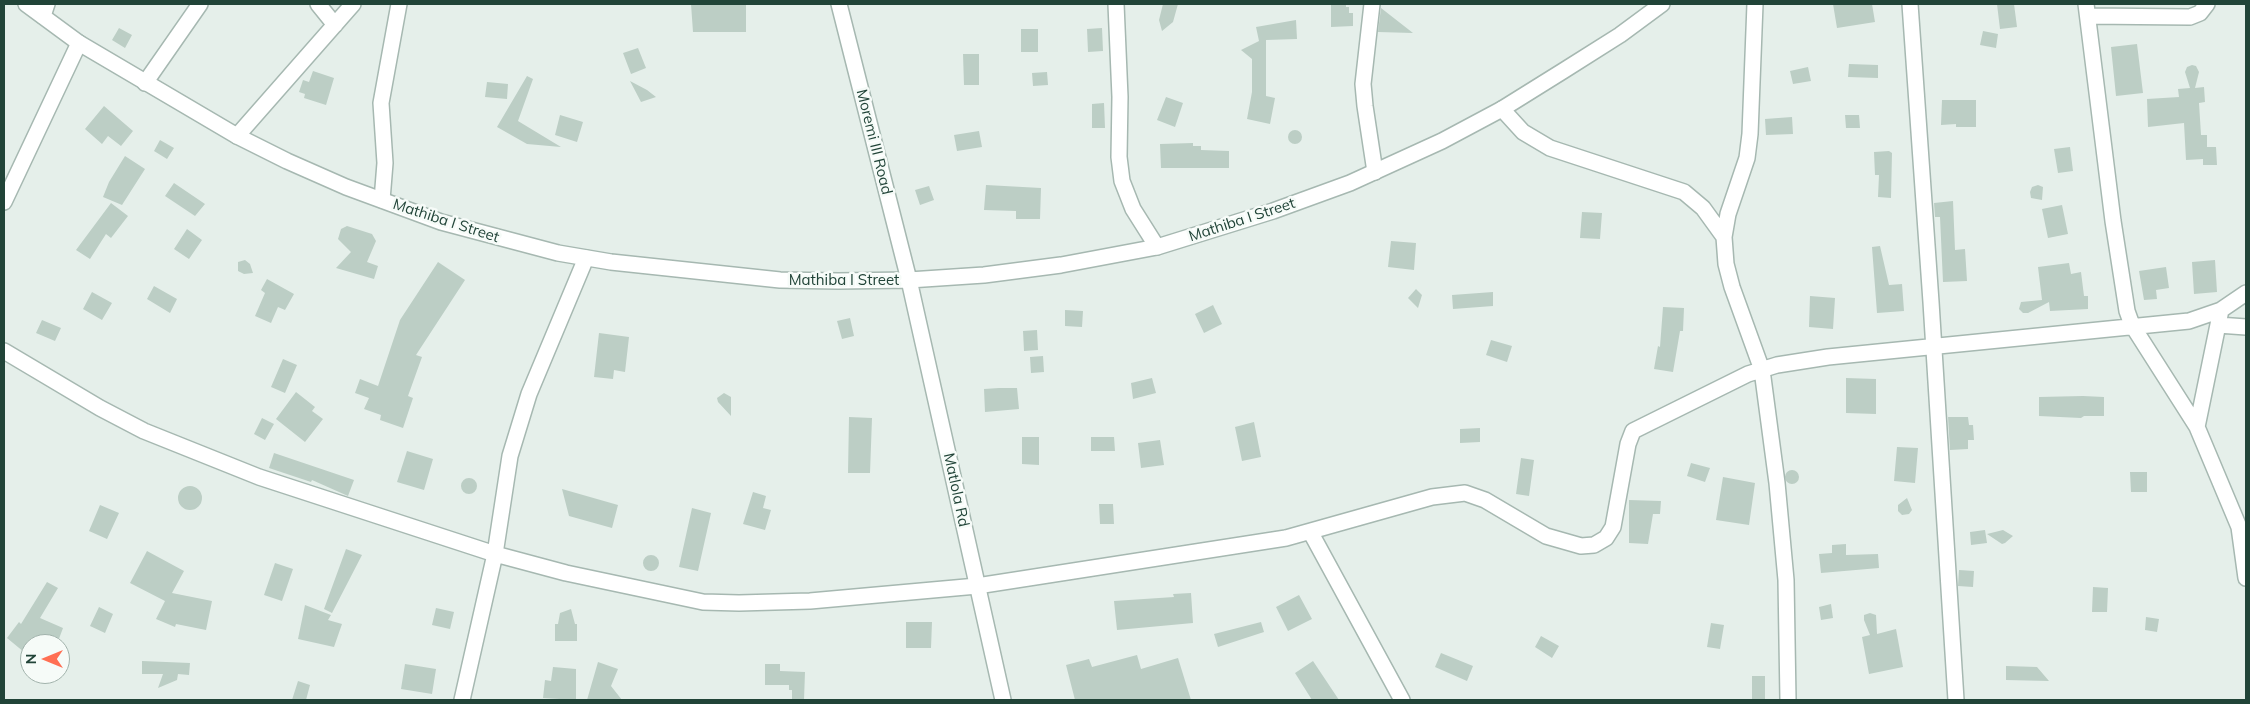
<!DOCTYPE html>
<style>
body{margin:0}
#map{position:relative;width:2250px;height:704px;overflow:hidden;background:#e5efea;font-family:Mulish,sans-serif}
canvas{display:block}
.frame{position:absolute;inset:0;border:5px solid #214438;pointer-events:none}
.north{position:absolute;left:20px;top:634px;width:50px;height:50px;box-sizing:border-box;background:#f6fbf8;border:1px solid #a1b2ab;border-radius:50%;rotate:270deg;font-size:14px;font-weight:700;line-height:20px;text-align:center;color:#214438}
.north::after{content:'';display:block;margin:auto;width:18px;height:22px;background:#ff6f53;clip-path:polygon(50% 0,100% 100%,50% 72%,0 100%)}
</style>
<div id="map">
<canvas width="2250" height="704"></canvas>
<div class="frame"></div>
<div class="north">N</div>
</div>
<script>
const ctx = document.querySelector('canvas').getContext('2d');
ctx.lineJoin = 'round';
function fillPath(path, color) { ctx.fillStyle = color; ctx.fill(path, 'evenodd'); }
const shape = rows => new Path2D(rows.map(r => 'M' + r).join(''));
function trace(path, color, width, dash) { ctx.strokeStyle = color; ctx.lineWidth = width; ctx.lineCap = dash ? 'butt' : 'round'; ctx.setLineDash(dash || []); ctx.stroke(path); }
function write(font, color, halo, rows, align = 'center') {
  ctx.font = font + ' Mulish,sans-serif'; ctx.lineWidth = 5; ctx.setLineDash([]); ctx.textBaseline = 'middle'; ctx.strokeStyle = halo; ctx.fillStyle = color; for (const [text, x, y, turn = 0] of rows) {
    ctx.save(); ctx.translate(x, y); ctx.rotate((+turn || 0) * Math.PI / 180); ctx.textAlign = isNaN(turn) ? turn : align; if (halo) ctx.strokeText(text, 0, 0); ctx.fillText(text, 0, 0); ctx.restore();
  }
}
fillPath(shape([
 [691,4,746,4,746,32,693,32],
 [1163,4,1178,4,1173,22,1162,31,1159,20],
 [1331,4,1346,4,1346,7,1349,7,1349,13,1353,13,1353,26,1331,27],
 [1833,4,1872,4,1875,22,1837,28],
 [1997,4,2014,4,2017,27,2000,29],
 [1381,8,1413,33,1378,32],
 [1296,20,1297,39,1266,40,1266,96,1275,98,1270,124,1247,119,1252,92,1252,59,1241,50,1259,41,1256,27],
 [119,28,132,35,125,48,112,40],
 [1102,28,1103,51,1088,52,1087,29],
 [1021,29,1038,29,1038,52,1021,52],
 [1983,31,1998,34,1996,48,1980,45],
 [2137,44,2143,93,2116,96,2111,47],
 [638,48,646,68,631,74,623,53],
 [963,54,979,54,979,85,964,85],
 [1849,64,1878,65,1878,78,1848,77],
 [2192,65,2196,66,2199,72,2195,88,2204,87,2205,102,2199,103,2201,135,2207,135,2207,147,2216,147,2217,165,2203,165,2203,159,2186,160,2184,123,2148,127,2147,99,2179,97,2178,89,2190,88,2185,72,2187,67],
 [1808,67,1811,81,1793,84,1790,71],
 [313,71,334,78,326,105,304,98,305,94,299,92,303,80,309,82],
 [1047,72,1048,85,1033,86,1032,73],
 [527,76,533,79,518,121,561,147,527,144,497,127],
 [630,81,647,90,656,97,641,102],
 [487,82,508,84,507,99,485,97],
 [1166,97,1183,103,1175,127,1157,120],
 [1942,100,1976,100,1976,127,1956,127,1956,124,1941,125],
 [1104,103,1105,128,1092,128,1092,104],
 [104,106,133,131,121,146,108,136,102,144,85,129],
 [560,115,583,122,577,142,555,135],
 [1845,115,1859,115,1860,128,1846,128],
 [1792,117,1793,134,1766,135,1765,119],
 '1288 137a7 7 0 1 1 14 0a7 7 0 1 1-14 0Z',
 [979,131,982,147,957,151,954,135],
 [160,140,174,148,167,159,154,151],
 [1193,143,1193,146,1201,146,1201,150,1229,151,1229,168,1161,168,1160,144],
 [2070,147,2073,171,2058,173,2054,149],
 [1889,151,1892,153,1891,198,1878,197,1879,175,1875,175,1874,152],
 [125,156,145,169,122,205,103,197,109,182],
 [174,183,205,204,195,216,165,196],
 [986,185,1041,188,1040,219,1016,219,1016,211,984,210],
 [2038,185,2043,187,2042,200,2031,198,2030,192,2032,187],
 [929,186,934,200,920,205,915,190],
 [1953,201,1955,250,1965,249,1967,281,1943,282,1940,217,1935,217,1934,203],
 [111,203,128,216,111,238,106,234,90,259,76,250],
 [2062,205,2068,234,2048,238,2042,209],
 [1582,212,1602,213,1600,239,1580,238],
 [347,226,372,234,376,241,367,262,378,266,374,279,336,268,351,252,338,239,341,229],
 [187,229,202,240,189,259,174,249],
 [1391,241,1416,243,1414,270,1388,267],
 [1880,246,1889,285,1902,284,1904,311,1877,313,1872,247],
 [245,260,250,264,253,273,244,274,238,271,238,262],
 [2215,260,2217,292,2194,294,2192,262],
 [438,262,465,280,416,355,422,357,408,396,413,398,403,428,380,420,381,415,364,409,369,398,355,393,360,379,378,386,400,320],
 [2069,263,2071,274,2081,272,2084,296,2088,296,2088,309,2050,311,2049,302,2028,313,2023,313,2019,309,2021,302,2042,300,2038,267],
 [2166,267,2169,288,2156,290,2157,299,2144,300,2139,271],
 [267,279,294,294,285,310,278,307,271,323,255,316,265,293,261,290],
 [154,286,177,299,170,313,147,299],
 [1416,289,1422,295,1418,308,1408,298],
 [92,292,112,303,102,320,83,309],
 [1493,292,1493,306,1453,309,1452,295],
 [1810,296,1835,298,1833,329,1809,327],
 [1213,305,1222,324,1204,333,1195,314],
 [1663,307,1684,308,1683,331,1680,331,1673,372,1654,369,1658,346,1660,347],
 [1065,310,1083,311,1082,327,1065,326],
 [850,318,854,336,842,339,837,321],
 [42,320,61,328,55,341,36,333],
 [1037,330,1038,350,1024,351,1023,331],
 [599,333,629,337,625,372,614,370,613,379,594,377],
 [1491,340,1512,346,1507,362,1486,355],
 [1043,356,1044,372,1031,373,1030,357],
 [283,359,297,365,285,393,271,387],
 [1152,378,1156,393,1133,399,1131,383],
 [1846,378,1876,379,1876,414,1846,413],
 [999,388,1017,388,1019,409,985,412,984,389],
 [296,392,315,407,312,411,323,419,305,442,276,419],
 [724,393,731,397,731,416,718,402,717,398],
 [2083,396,2104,397,2104,416,2084,416,2081,418,2039,416,2039,397],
 [849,417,872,418,870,473,848,473],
 [1948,417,1968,417,1969,425,1973,425,1974,440,1968,440,1968,449,1950,450],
 [262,418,274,424,265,440,254,434],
 [1254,422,1261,457,1242,461,1235,427],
 [1480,428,1480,442,1460,443,1460,429],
 [1022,437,1039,437,1039,465,1022,464],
 [1091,437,1114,437,1115,451,1091,451],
 [1160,440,1164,465,1141,468,1138,443],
 [1897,447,1918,448,1915,483,1894,481],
 [407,451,433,459,424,490,397,482],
 [274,453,354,480,348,496,312,480,311,482,269,468],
 [1521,458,1534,460,1529,496,1516,494],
 [1691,463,1710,468,1705,482,1687,476],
 '1785 477a7 7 0 1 1 14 0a7 7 0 1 1-14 0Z',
 [2130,472,2147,472,2147,492,2131,492],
 [1723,477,1755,483,1749,525,1716,520],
 '461 486a8 8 0 1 1 16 0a8 8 0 1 1-16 0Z',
 '178 498a12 12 0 1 1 24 0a12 12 0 1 1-24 0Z',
 [562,489,618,505,612,528,569,516],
 [753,492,766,496,763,508,771,510,765,530,743,524],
 [1907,498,1912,510,1909,514,1902,515,1898,511,1898,505],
 [1629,500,1661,501,1660,514,1653,514,1648,544,1629,543],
 [1099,504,1113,504,1114,524,1100,524],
 [100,505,119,513,107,539,89,531],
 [692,508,711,513,698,571,679,567],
 [1985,530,1987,543,1971,545,1970,532],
 [2003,530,2013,536,2005,543,2002,544,1987,534],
 [1846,544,1846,555,1878,554,1879,568,1821,573,1819,554,1832,553,1832,545],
 [346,549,362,555,332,613,324,609],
 [147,551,184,571,172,593,212,601,206,630,176,624,175,627,156,619,165,601,130,583],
 '643 563a8 8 0 1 1 16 0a8 8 0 1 1-16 0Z',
 [275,563,293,569,282,601,264,595],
 [1959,570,1974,571,1973,587,1958,586],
 [47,582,58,588,40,618,63,628,57,644,30,644,30,657,7,638,19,622,21,624],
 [2093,587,2108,588,2107,612,2092,612],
 [1191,593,1193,623,1117,630,1114,601,1174,597,1173,594],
 [1299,595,1312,619,1288,631,1276,607],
 [1831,604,1833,618,1821,620,1819,607],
 [305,605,331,615,328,620,342,624,334,647,298,639],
 [99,607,113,614,105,633,90,626],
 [436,608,454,612,450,629,432,625],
 [571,609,575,624,577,624,577,641,555,641,555,624,558,624,560,613],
 [1870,613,1876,615,1877,634,1896,629,1903,667,1869,674,1862,637,1870,635,1864,620,1864,615],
 [2146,617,2159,619,2157,632,2145,630],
 [906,622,932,622,931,648,906,648],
 [1261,622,1264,632,1218,647,1214,634],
 [1711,623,1724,625,1720,649,1707,647],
 [1541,636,1559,646,1552,658,1535,647],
 [1441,653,1473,666,1467,681,1435,667],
 [1137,655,1141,669,1178,658,1191,700,1075,700,1066,665,1089,659,1092,667],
 [142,661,190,663,189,675,178,674,177,680,158,688,163,674,142,674],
 [1313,661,1339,700,1312,700,1295,673],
 [598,662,618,669,611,686,622,700,587,700],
 [405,664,436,669,432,694,401,689],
 [765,664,780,664,780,671,805,672,804,700,792,700,792,690,789,690,789,685,765,685],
 [2006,666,2037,667,2049,681,2006,680],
 [553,667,576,669,576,700,543,698,545,680,551,681],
 [1752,676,1765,676,1765,700,1752,700],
 [298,681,310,685,306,700,292,700]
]), '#bccec5');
const minor = shape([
 [318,4,335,25],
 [1116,4,1120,97,1119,157,1122,181,1133,209,1157,247],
 [1372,4,1363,84,1365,106,1375,172],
 [1755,4,1750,134,1747,158,1728,214,1724,237,1726,264,1732,287,1762,370,1777,483,1786,580,1788,700],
 [1910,4,1931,302,1956,700],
 [2086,4,2113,221,2127,311,2132,325,2197,427,2239,527,2246,578],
 [43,16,47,4],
 [2088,16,2190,17,2200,13,2207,4],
 [145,83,200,4],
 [1502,109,1523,132,1550,148,1684,192,1703,208,1724,237],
 [237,136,353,4],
 [382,200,385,163,381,103,399,4],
 [4,202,79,43],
 [2218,325,2246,327],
 [4,351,100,408,144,431,259,477,495,554,566,573,703,602,739,603,810,601,977,586,1286,538,1432,497,1465,493,1485,500,1546,536,1581,546,1594,545,1606,538,1613,527,1628,444,1633,431,1748,374,1777,365,1828,357,2189,321,2221,310,2246,293],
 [2197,427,2221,310],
 [1311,533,1402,700],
 [462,700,495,554,510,456,529,394,586,258]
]);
const tertiary = shape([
 [26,4,79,43,237,136,287,161,346,187,441,222,558,253,611,262,780,280,838,281,909,280,984,275,1061,265,1157,247,1273,211,1350,183,1442,141,1502,109,1563,71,1620,35,1662,4],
 [839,4,909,280,1003,700]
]);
trace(minor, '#a6b8b1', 18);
trace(tertiary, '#a6b8b1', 18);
trace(minor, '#fff', 15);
trace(tertiary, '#fff', 15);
write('15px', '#214438', '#f6fbf8', [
 ["Moremi III Road",874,142,76],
 ["Mathiba I Street",1242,220,-18],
 ["Mathiba I Street",446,221,18],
 ["Mathiba I Street",844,280],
 ["Matlola Rd",956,490,78]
]);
</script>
